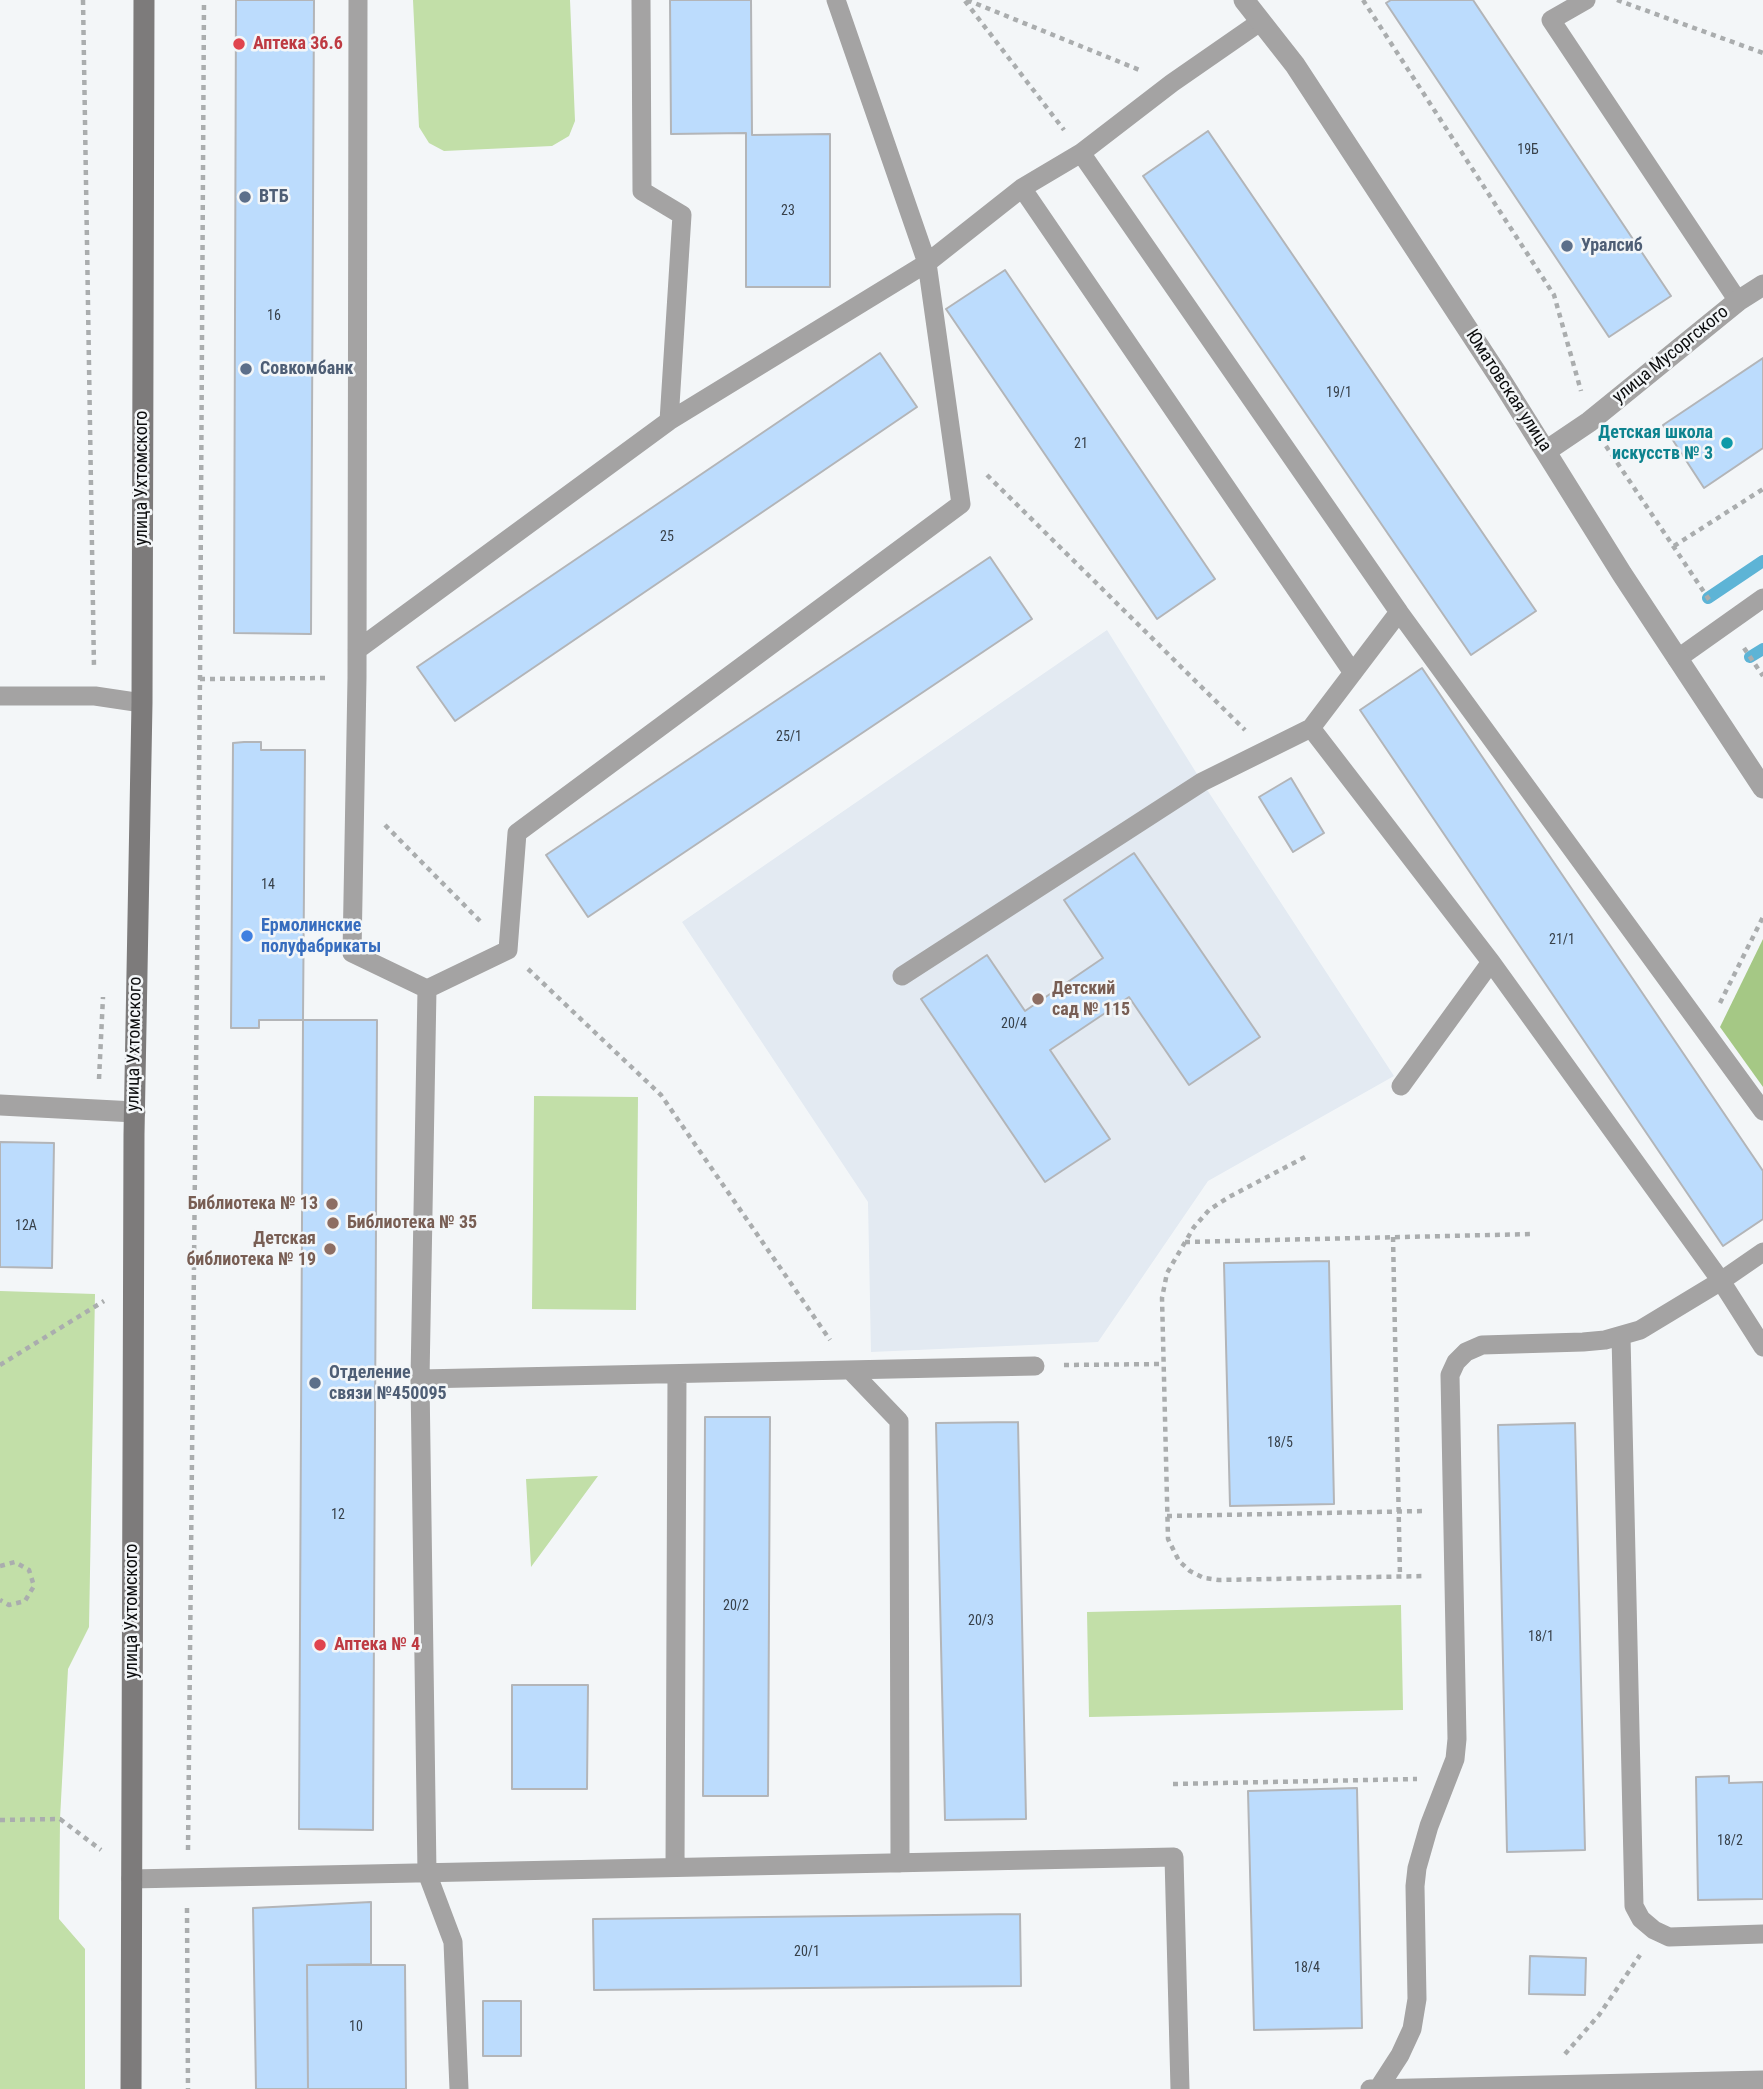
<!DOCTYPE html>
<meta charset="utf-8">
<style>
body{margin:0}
canvas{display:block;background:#f3f6f8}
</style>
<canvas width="1763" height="2089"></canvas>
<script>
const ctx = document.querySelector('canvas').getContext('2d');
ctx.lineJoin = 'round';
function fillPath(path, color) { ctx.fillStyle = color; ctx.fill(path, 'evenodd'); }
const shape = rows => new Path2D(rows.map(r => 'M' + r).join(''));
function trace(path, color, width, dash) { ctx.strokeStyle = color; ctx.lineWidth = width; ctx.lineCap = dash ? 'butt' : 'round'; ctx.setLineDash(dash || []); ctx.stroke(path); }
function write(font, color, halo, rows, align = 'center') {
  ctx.font = font + ' "Roboto Condensed",sans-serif'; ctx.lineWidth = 5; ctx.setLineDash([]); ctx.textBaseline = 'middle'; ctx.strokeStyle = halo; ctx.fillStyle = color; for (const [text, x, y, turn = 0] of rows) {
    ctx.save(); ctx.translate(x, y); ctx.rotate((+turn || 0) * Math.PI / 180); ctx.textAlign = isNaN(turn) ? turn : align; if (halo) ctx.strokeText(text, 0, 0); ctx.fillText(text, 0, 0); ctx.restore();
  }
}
fillPath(shape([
 [1107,630,1202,782,1394,1076,1208,1181,1098,1342,871,1352,868,1202,682,922]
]), '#e3eaf2');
fillPath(shape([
 [413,0,570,0,575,121,569,136,552,146,444,151,429,143,419,127],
 [534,1096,638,1097,636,1310,532,1309],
 [0,1291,95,1294,89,1627,68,1669,60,1819,59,1919,85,1949,85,2089,0,2089],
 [598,1476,531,1567,526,1479],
 [1401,1605,1403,1710,1089,1717,1087,1612]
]), '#c2dfa8');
fillPath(shape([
 [1763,939,1763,1087,1720,1027]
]), '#a5c885');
trace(shape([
 [1708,598,1763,561],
 [1750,657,1763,649]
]), '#5db4d6', 12);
const building = shape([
 [236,0,314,0,311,634,234,633,236,0],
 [670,0,751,0,752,135,830,134,830,287,746,287,746,133,671,134,670,0],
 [1391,0,1473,0,1671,296,1609,337,1386,3,1391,0],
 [1208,131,1536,611,1471,655,1143,176,1208,131],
 [1005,270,1215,579,1157,619,946,309,1005,270],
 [880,353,917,407,455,721,417,667,880,353],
 [1763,358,1763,448,1704,488,1663,425,1763,358],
 [990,557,1032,619,588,917,546,855,990,557],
 [1422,668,1763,1171,1763,1219,1723,1246,1360,710,1422,668],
 [244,742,261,742,261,750,305,750,303,1020,259,1020,259,1028,231,1028,233,743,244,742],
 [1291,778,1324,833,1293,852,1259,797,1291,778],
 [1134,853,1260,1037,1189,1085,1129,997,1050,1050,1110,1139,1045,1182,921,999,987,955,1025,1011,1103,958,1064,900,1134,853],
 [303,1020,377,1020,373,1830,299,1829,303,1020],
 [0,1142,54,1143,52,1268,0,1267,0,1142],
 [1329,1261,1334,1504,1230,1506,1224,1263,1329,1261],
 [705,1417,770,1417,768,1796,703,1796,705,1417],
 [1018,1422,1026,1819,945,1820,936,1423,1018,1422],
 [1575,1423,1585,1850,1507,1852,1498,1425,1575,1423],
 [512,1685,588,1685,587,1789,512,1789,512,1685],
 [1729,1776,1729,1783,1763,1782,1763,1899,1698,1900,1696,1777,1729,1776],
 [1357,1788,1362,2028,1254,2030,1248,1791,1357,1788],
 [371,1902,371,1964,307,1965,308,2089,256,2089,253,1908,371,1902],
 [1020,1914,1021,1986,594,1990,593,1919,1020,1914],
 [1530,1956,1586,1958,1585,1995,1529,1994,1530,1956],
 [307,1965,405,1965,406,2089,308,2089,307,1965],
 [483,2001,521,2001,521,2056,483,2056,483,2001]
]);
fillPath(building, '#bcdcfd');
trace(building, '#b3b5b8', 2);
trace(shape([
 [83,0,94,668],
 [967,0,1142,71],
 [1363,0,1554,295,1581,391],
 [1617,0,1763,53],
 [965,1,1064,130],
 [1606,446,1710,601],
 [987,475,1245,730],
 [1674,546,1763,489],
 [1744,648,1763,676],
 [200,679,329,678],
 [385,825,480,921],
 [528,969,661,1095,830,1340],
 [1720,1003,1763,917],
 [99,1079,103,997],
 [1305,1157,1229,1197,1209,1210,1194,1227,1167,1273,1162,1298,1168,1539,1179,1561,1190,1571,1204,1578,1219,1580,1426,1576],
 [1393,1237,1400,1577],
 [1185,1242,1534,1234],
 [0,1365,104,1301],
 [1064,1365,1163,1364],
 [1167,1516,1425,1511],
 [0,1566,15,1562,29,1570,34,1586,25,1601,9,1605,0,1600],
 [1173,1784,1417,1779],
 [0,1820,60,1819,101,1850],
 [188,1850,200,679,204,0],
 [187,1908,188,2089],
 [1565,2054,1599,2015,1640,1955]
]), '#aaadae', 4.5, [5, 5]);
trace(shape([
 [358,0,357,678,352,953,427,989,420,1379,427,1873,453,1942,459,2089],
 [641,0,642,191,682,215,669,421],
 [1586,0,1551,20,1738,301],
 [1081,153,1399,612],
 [1022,188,1353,673],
 [357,650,669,421,927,263,1022,188,1081,153,1172,83,1260,22],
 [1677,659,1763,598],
 [0,696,95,696,142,703],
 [1311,728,1491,962,1721,1281,1763,1347],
 [902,976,1202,782,1311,728,1399,612,1763,1111],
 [427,989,508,950,517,833,961,504,927,263,836,0],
 [1401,1086,1491,962],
 [1621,1336,1634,1906,1641,1919,1654,1930,1669,1937,1763,1934],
 [850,1370,899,1421,900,1863],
 [420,1379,1035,1366],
 [675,1867,677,1374],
 [131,1879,1174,1857,1180,2089],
 [1370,2089,1763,2080],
 [1378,2089,1400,2055,1412,2029,1417,1999,1415,1886,1417,1868,1429,1826,1455,1759,1457,1739,1450,1375,1456,1362,1466,1352,1482,1345,1583,1342,1605,1340,1640,1330,1721,1281,1763,1252]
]), '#a4a3a3', 19);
trace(shape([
 [1244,0,1295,65,1501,380,1622,574,1763,788],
 [1546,451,1589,422,1738,301,1763,285],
 [0,1105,135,1112]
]), '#a4a3a3', 21);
trace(shape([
 [131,2089,134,1134,142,703,144,0]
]), '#7d7b7b', 21);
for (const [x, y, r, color] of [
 [239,44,7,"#e0444e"],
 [245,197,7,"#5c6f8a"],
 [1567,246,7,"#5c6f8a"],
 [246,369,7,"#5c6f8a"],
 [1727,443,7,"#0f9aa8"],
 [247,936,7,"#3f7fe0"],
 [1038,999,7,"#8d6e63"],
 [332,1204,7,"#8d6e63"],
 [333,1223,7,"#8d6e63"],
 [330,1249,7,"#8d6e63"],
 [315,1383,7,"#5c6f8a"],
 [320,1645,7,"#e0444e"]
]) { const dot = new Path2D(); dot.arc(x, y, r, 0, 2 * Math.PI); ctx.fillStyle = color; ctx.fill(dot); trace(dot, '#f3f6f8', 2.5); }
write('14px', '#38414a', null, [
 ["19Б",1528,150],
 ["23",788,211],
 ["16",274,316],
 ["19/1",1339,393],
 ["21",1081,444],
 ["25",667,537],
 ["25/1",789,737],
 ["14",268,885],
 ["21/1",1562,940],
 ["20/4",1014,1024],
 ["12А",26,1226],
 ["18/5",1280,1443],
 ["12",338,1515],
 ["20/2",736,1606],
 ["20/3",981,1621],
 ["18/1",1541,1637],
 ["18/2",1730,1841],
 ["20/1",807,1952],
 ["18/4",1307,1968],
 ["10",356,2027]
]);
write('bold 18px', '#be3a42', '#f3f6f8', [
 ["Аптека 36.6",253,44],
 ["Аптека № 4",334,1645]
], 'left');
write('bold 18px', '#4e5e75', '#f3f6f8', [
 ["ВТБ",259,197],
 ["Уралсиб",1581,246],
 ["Совкомбанк",260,369],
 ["Отделение",329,1373],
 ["связи №450095",329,1394]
], 'left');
write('18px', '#0c0d0e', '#f3f6f8', [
 ["улица Мусоргского",1671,355,-39],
 ["Юматовская улица",1508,391,57],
 ["улица Ухтомского",142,478,-90],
 ["улица Ухтомского",135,1044,-89],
 ["улица Ухтомского",132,1611,-90]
]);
write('bold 18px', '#0d838f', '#f3f6f8', [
 ["Детская школа",1713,433],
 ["искусств № 3",1713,454]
], 'right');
write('bold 18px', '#366cbe', '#f3f6f8', [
 ["Ермолинские",261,926],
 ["полуфабрикаты",261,947]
], 'left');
write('bold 18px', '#785e54', '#f3f6f8', [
 ["Детский",1052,989],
 ["сад № 115",1052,1010],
 ["Библиотека № 13",318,1204,"right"],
 ["Библиотека № 35",347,1223],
 ["Детская",316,1239,"right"],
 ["библиотека № 19",316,1260,"right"]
], 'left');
</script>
